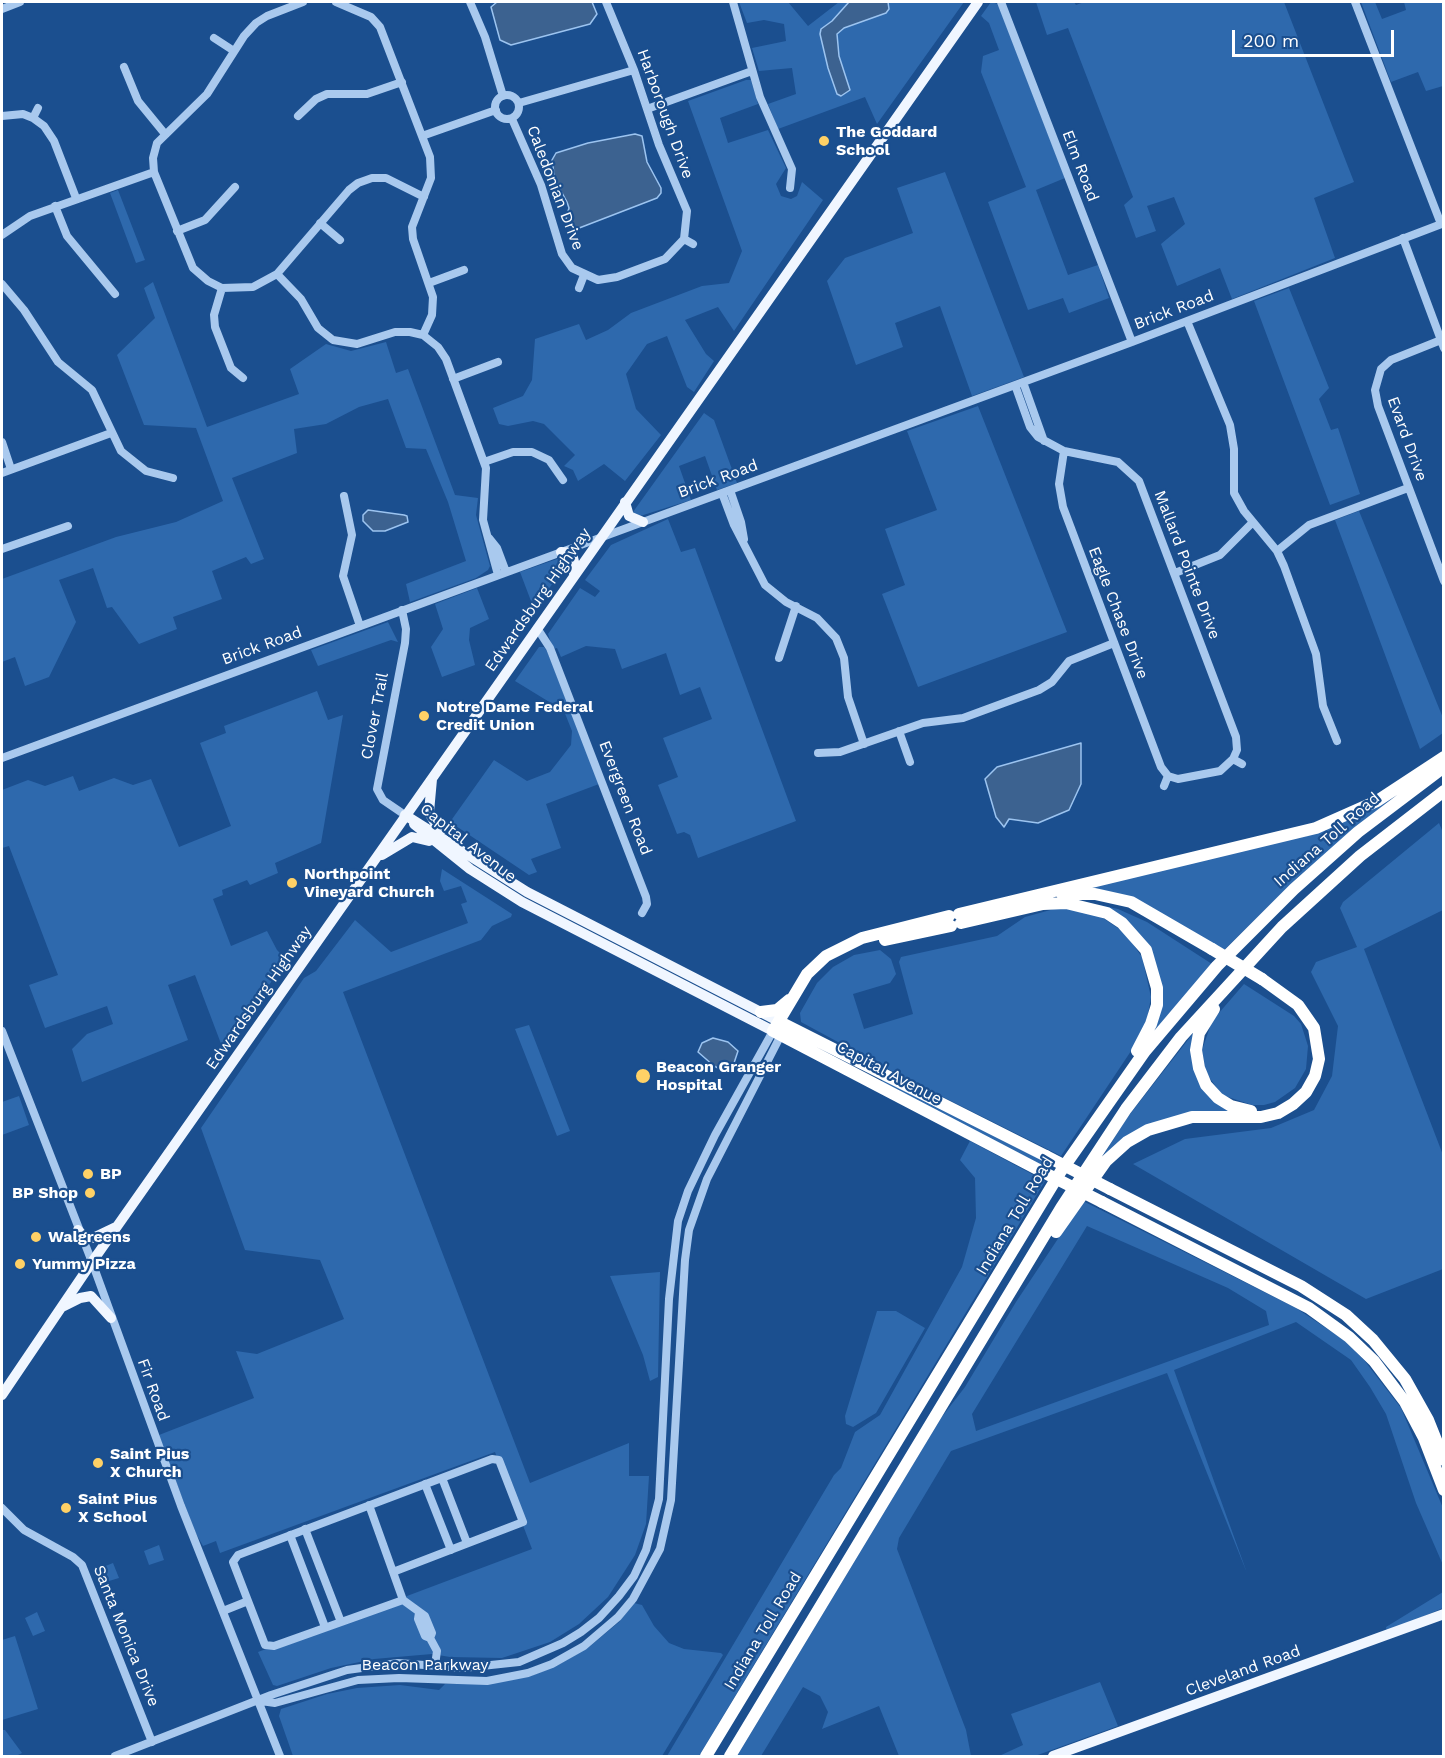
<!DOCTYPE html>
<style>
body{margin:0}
#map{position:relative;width:1445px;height:1758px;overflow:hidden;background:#1b4f8f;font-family:"Work Sans",sans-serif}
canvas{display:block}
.frame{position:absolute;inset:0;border:3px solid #fff;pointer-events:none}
.scale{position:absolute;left:1232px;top:30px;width:162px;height:27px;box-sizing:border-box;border:3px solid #fff;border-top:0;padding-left:8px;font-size:18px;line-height:21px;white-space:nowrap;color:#fff;-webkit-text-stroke:4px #1b4f8f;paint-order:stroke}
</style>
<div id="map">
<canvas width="1445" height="1758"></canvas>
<div class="frame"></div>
<div class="scale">200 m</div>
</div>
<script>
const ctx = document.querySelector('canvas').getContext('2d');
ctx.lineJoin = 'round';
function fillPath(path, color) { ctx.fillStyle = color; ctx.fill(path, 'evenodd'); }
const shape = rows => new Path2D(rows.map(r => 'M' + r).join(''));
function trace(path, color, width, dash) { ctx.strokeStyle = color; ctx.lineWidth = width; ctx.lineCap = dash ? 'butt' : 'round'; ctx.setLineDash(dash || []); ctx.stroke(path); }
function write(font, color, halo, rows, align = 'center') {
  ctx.font = font + ' "Work Sans",sans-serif'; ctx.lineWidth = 4.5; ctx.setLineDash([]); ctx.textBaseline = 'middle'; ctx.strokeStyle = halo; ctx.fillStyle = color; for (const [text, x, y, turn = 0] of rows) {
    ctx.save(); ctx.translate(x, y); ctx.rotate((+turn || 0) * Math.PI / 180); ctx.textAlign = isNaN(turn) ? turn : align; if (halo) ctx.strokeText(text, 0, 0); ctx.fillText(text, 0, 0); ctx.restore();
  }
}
fillPath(shape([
 [739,2,788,2,808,26,839,2,849,2,820,33,837,94,839,57,835,41,837,34,844,28,886,13,888,2,964,2,877,124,865,97,778,129,768,104,796,94,792,68,759,71,752,48,786,41,784,24,764,20,747,23],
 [991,2,998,4,1065,178,1036,190,1068,275,1098,265,1109,298,1069,313,1063,298,1028,310,988,202,1026,187,981,72,983,56,999,50,989,23,981,16],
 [1036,2,1074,2,1076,5,1084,2,1284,2,1354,182,1314,198,1335,258,1232,299,1220,268,1177,286,1161,244,1185,224,1174,197,1147,206,1156,231,1136,238,1124,205,1133,197,1068,28,1047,35],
 [1361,2,1375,2,1382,19,1406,10,1404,2,1443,2,1443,86,1426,91,1418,72,1391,82],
 [746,80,751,80,758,104,720,118,728,143,768,130,786,168,776,184,781,196,791,199,797,196,802,182,823,200,734,331,718,307,685,320,706,354,714,361,694,392,687,387,667,336,647,344,626,374,636,409,661,435,625,481,604,464,578,481,573,470,564,466,575,455,544,424,533,421,508,426,499,424,493,408,523,396,532,380,535,339,579,324,586,340,608,330,631,313,702,286,729,283,742,251,688,101],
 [945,172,1024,377,972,396,940,306,895,323,903,347,856,365,827,281,845,258,913,233,897,188],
 [118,190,145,260,136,263,110,193],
 [153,282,207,427,299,394,290,369,326,344,351,351,386,342,396,373,408,369,455,495,478,498,476,515,490,566,488,570,476,578,410,602,406,584,466,561,448,502,426,449,406,448,388,399,359,407,326,424,294,429,297,453,232,478,264,559,251,564,246,557,212,571,222,599,173,617,177,629,139,644,112,607,107,608,93,568,59,580,76,622,49,677,25,686,15,657,2,662,2,579,116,537,176,522,223,501,196,428,144,425,117,355,155,318,144,288],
 [1289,288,1329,388,1319,399,1331,430,1338,428,1360,494,1330,505,1254,301],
 [978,406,1067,632,918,687,882,594,905,585,885,529,937,510,907,431],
 [704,413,714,420,737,483,717,490,705,456,679,466,691,500,637,517,633,512],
 [1359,511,1443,718,1443,733,1420,749,1335,520],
 [668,519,681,552,695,548,796,821,698,858,690,835,684,832,677,834,658,785,678,777,663,738,712,719,700,687,680,695,666,653,622,669,615,649,586,646,561,657,557,648,553,649,548,634,580,588,595,597,600,591,585,580,611,545],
 [557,559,562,560,564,568,534,609,520,572],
 [477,588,489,619,470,628,469,640,475,665,442,677,431,647,443,629,435,604],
 [388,622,398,642,391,640,318,666,311,650],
 [539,647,544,647,547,651,599,784,546,804,561,848,531,859,537,872,529,875,450,822,494,760,527,781,550,772,571,745,572,731,564,711,515,681],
 [317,691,328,720,343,715,321,843,275,863,278,873,250,885,247,880,222,890,223,895,213,899,231,946,267,931,277,950,287,960,223,1049,195,975,168,985,188,1040,82,1082,72,1049,87,1034,113,1024,107,1006,45,1028,29,985,58,975,9,846,2,848,2,790,28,780,45,786,73,776,79,791,114,778,133,785,151,779,179,847,231,826,200,743,226,733,224,726],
 [1403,789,1298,877,1224,950,1131,897,1082,888,1286,839],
 [1439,823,1444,835,1443,910,1364,949,1443,1155,1443,1269,1366,1299,1133,1164,1185,1139,1271,1128,1314,1110,1332,1076,1338,1026,1311,972,1316,962,1357,947,1340,908,1343,902],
 [442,869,512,914,511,917,492,926,481,940,343,992,530,1483,629,1443,629,1476,649,1476,646,1524,635,1555,608,1597,579,1624,550,1642,502,1658,450,1657,432,1654,374,1659,331,1668,277,1686,273,1685,258,1652,532,1549,495,1452,220,1553,216,1541,203,1546,194,1530,159,1435,254,1398,236,1351,257,1354,344,1319,320,1260,245,1250,201,1128,304,978,316,971,355,920,391,952,468,923,461,904,467,902,461,886,444,891,440,881],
 [1099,905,1118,909,1147,922,1212,964,1150,1037,1154,1024,1152,959],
 [1054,909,1070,909,1100,916,1125,933,1142,957,1151,997,1147,1020,1135,1045,1061,1156,899,1075,801,1022,800,1013,817,983,833,967,854,955,880,950,891,959,896,974,890,983,853,994,864,1029,913,1014,899,962,901,957,997,936,1025,917],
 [1244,984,1294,1016,1301,1024,1308,1046,1306,1069,1295,1088,1275,1102,1264,1105,1252,1105,1222,1095,1206,1073,1202,1050,1212,1021],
 [529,1025,570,1131,557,1136,515,1029],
 [1198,1027,1195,1064,1237,1111,1160,1122,1092,1173,1127,1118],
 [883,1079,1048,1163,1045,1167,881,1082],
 [19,1096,29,1125,2,1135,2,1102],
 [970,1141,1045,1181,699,1756,667,1756,834,1475,841,1468,855,1432,880,1415,962,1267,976,1218,975,1178,960,1160],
 [1083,1201,1296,1308,1344,1340,1364,1360,1401,1408,1443,1508,1443,1565,1416,1503,1386,1414,1370,1387,1351,1360,1296,1322,1174,1370,1247,1573,1167,1373,951,1451,899,1538,897,1549,966,1730,971,1756,899,1756,879,1706,822,1729,828,1712,820,1696,803,1687,761,1756,737,1756,941,1418,965,1387,1016,1302],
 [1087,1226,1228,1288,1266,1311,1269,1325,976,1431,972,1414],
 [660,1272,658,1377,650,1381,643,1355,610,1276],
 [877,1311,896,1311,925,1328,876,1413,853,1427,846,1424,845,1416],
 [159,1545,164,1560,149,1565,144,1551],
 [113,1563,119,1578,109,1581,103,1567],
 [1443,1592,1443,1608,1387,1632,1386,1627],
 [634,1603,642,1605,654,1626,669,1643,684,1649,721,1653,723,1655,662,1756,293,1756,279,1716,281,1709,327,1694,357,1688,400,1685,439,1690,445,1684,487,1684,531,1676,560,1664,589,1647,619,1622],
 [37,1612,45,1631,33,1636,25,1618],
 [15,1636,38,1709,2,1720,2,1640],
 [1100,1682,1118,1726,1035,1756,999,1756,1023,1745,1011,1714],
 [2,1730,5,1730,22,1753,16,1756,2,1756]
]), '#2e69ad');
const water = shape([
 [497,2,592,2,597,14,590,24,511,45,500,40,491,7,497,2],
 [849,2,888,2,889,9,886,13,844,28,837,34,839,56,850,90,841,96,837,94,828,68,820,34,821,29,832,21,849,2],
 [635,134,642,136,647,162,661,188,661,193,657,198,574,230,568,225,566,218,569,208,567,202,555,180,552,160,556,153,588,143,635,134],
 [368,510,404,515,407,516,408,522,385,531,373,531,363,521,363,515,368,510],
 [1081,743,1081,784,1069,810,1038,823,1009,819,1004,827,996,817,985,779,997,767,1081,743],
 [713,1038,728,1042,738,1051,734,1063,726,1072,714,1066,698,1052,702,1043,713,1038]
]);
fillPath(water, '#3c6290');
trace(water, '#9cc4f0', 1.5);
trace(shape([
 [303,2,267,16,256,23,244,36,207,94,157,143,153,158,154,172,193,268,208,281,222,288,253,287,277,274,349,190,358,183,372,178,386,178,424,197],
 [336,2,371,17,380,27,430,157,431,178,412,227,413,239,433,297,432,315,423,335],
 [470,2,485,37,503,96],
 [606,2,634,70,659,145,687,211,684,239],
 [733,2,760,97,792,169,790,188],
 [1001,2,1132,342],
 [1355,2,1441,224],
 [2,9,20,2],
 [214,38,234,51],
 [124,67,138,101,165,134],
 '495 107a12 12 0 1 1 24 0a12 12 0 1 1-24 0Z',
 [519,103,634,70],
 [647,109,752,71],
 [2,116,23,114,33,118,44,126,54,141,76,198],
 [298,116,316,99,327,94,367,94,402,82],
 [33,118,38,108],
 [512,119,541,185,562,254,572,268,598,280,617,277,665,259,684,239],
 [422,136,496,110],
 [55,206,67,236,115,294],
 [320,223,340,240],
 [177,231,205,220,235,187],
 [2,235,30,216,154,172],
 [1403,238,1444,348],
 [684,239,693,244],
 [277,274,301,299,318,328,333,340,357,344,395,332,410,332,423,335,438,347,446,359,486,468,483,520,498,575],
 [429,283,464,270],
 [2,284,24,310,58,362,92,390,121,451,146,471,173,478],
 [222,288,214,315,215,327,231,368,243,378],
 [579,288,584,275],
 [1187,321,1230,425,1234,449,1234,493,1244,511,1277,551,1284,566,1316,654,1323,706,1337,741],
 [1441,340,1391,360,1381,369,1375,390,1378,406,1444,581],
 [453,379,498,362],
 [1023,382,1044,441],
 [1015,385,1030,427,1038,437,1064,451,1118,462,1139,481,1236,737,1237,750,1233,759,1220,771,1178,779,1168,776,1161,767,1063,507,1059,484,1064,451],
 [2,442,11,469],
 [484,462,513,452,532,452,549,460,563,480],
 [2,473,111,433],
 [730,490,741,522,744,539],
 [722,493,734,525,765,585,786,602,817,618,836,638,844,658,848,697,864,744],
 [344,496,352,535,343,576,360,626],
 [489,538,497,548,506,572],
 [2,549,68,526],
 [1277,551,1309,525,1408,488],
 [1175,573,1220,555,1253,522],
 [402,610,406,629,405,643,377,789,383,800,405,815],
 [537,628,550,648,646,897,647,904,642,913],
 [779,658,796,606],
 [899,731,910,762],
 [818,753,840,752,923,723,963,718,1039,690,1052,682,1069,661,1114,643],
 [2,758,1132,342,1444,223],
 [1233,759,1242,764],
 [1164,786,1168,776],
 [2,1031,92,1262,181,1506,280,1756],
 [442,1478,467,1543],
 [425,1484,451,1550],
 [369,1505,393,1572],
 [2,1508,24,1530,73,1557,82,1565,152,1742],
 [305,1529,341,1622],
 [290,1535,325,1627],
 [248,1601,265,1645,274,1646,403,1600],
 [223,1611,248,1601,233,1562,238,1555,492,1459,499,1460,523,1522,393,1572,403,1600,425,1616,432,1633,430,1638],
 [419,1613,418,1619,425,1636,430,1638,437,1651,435,1665],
 [261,1701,275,1703,358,1680,399,1678,487,1681,528,1673,552,1664,584,1646,618,1617,633,1599,660,1549,671,1500,685,1260,689,1230,707,1179,781,1035],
 [115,1756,271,1695,347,1670,398,1663,463,1668,519,1662,563,1643,581,1632,599,1618,619,1596,634,1576,646,1550,659,1499,669,1299,678,1221,688,1191,715,1135,773,1031]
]), '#a9c9ee', 8);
trace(shape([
 [625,502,629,516,643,522],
 [561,552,572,553,575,566,574,574],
 [432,779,429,812,440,832],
 [405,815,527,892,780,1022],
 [414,824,470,869,522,902,773,1031],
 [382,855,412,837,429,841],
 [78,1230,85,1238,93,1238,116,1227],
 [64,1306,80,1298,91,1296,111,1318],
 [2,1395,92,1262,978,2],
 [1053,1756,1444,1614]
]), '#f0f6ff', 10);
trace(shape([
 [1062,894,1095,894,1131,902,1212,949],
 [959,914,1316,828,1377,801,1444,757],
 [949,916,862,938,826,956,807,974,773,1031,1039,1170],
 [961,923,1043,904,1066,903,1107,913,1122,923,1146,950,1157,988,1157,1005,1151,1024,1137,1051],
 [885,940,951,926],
 [1214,1009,1199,1033,1196,1050,1199,1068,1206,1085,1218,1098,1231,1106,1251,1111],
 [761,1012,777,1010,789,1000],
 [780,1022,1046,1156],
 [1110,1189,1301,1286,1346,1315,1373,1340,1405,1379,1428,1420,1444,1460],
 [1102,1202,1309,1308,1349,1337,1374,1361,1405,1402,1424,1438,1444,1490],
 [1056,1232,1106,1161,1127,1142,1148,1130,1192,1117,1261,1117,1278,1113,1293,1104,1306,1092,1315,1076,1319,1059,1314,1028,1298,1005,1262,979],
 [706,1756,1061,1171,1145,1051,1217,966,1294,889,1358,832,1444,767],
 [730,1756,1061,1208,1126,1109,1181,1037,1282,927,1360,856,1444,791]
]), '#fff', 12);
trace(shape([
 [1212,949,1262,979],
 [1046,1156,1110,1189],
 [1039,1170,1102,1202]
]), '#fff', 12);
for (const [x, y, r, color] of [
 [824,141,6,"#ffd166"],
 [424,716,6,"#ffd166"],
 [292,883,6,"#ffd166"],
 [643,1076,8,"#ffd166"],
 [88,1174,6,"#ffd166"],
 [90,1193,6,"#ffd166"],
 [36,1237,6,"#ffd166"],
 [20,1264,6,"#ffd166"],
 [98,1463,6,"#ffd166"],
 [66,1508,6,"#ffd166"]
]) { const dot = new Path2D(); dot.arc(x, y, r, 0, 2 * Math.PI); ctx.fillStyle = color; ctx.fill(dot); trace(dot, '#1b4f8f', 2); }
write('16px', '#fff', '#1b4f8f', [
 ["Harborough Drive",665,114,70],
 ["Elm Road",1080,166,69],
 ["Caledonian Drive",555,188,69],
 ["Brick Road",1174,310,-21],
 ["Evard Drive",1407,439,70],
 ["Brick Road",718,479,-20],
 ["Mallard Pointe Drive",1187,565,69],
 ["Edwardsburg Highway",538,600,-55],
 ["Eagle Chase Drive",1118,613,69],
 ["Brick Road",262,646,-20],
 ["Clover Trail",375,716,-79],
 ["Evergreen Road",625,798,69],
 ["Indiana Toll Road",1327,840,-41],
 ["Capital Avenue",468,843,38],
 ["Edwardsburg Highway",259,998,-55],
 ["Capital Avenue",889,1073,28],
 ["Indiana Toll Road",1015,1216,-59],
 ["Fir Road",153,1390,70],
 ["Indiana Toll Road",763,1631,-59],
 ["Santa Monica Drive",126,1636,68],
 ["Beacon Parkway",425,1665],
 ["Cleveland Road",1243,1671,-20]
]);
write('bold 16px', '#fff', '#1b4f8f', [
 ["The Goddard",836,132],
 ["School",836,150],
 ["Notre Dame Federal",436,707],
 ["Credit Union",436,725],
 ["Northpoint",304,874],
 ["Vineyard Church",304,892],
 ["Beacon Granger",656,1067],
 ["Hospital",656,1085],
 ["BP",100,1174],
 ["BP Shop",78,1193,"right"],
 ["Walgreens",48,1237],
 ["Yummy Pizza",32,1264],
 ["Saint Pius",110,1454],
 ["X Church",110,1472],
 ["Saint Pius",78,1499],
 ["X School",78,1517]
], 'left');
</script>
